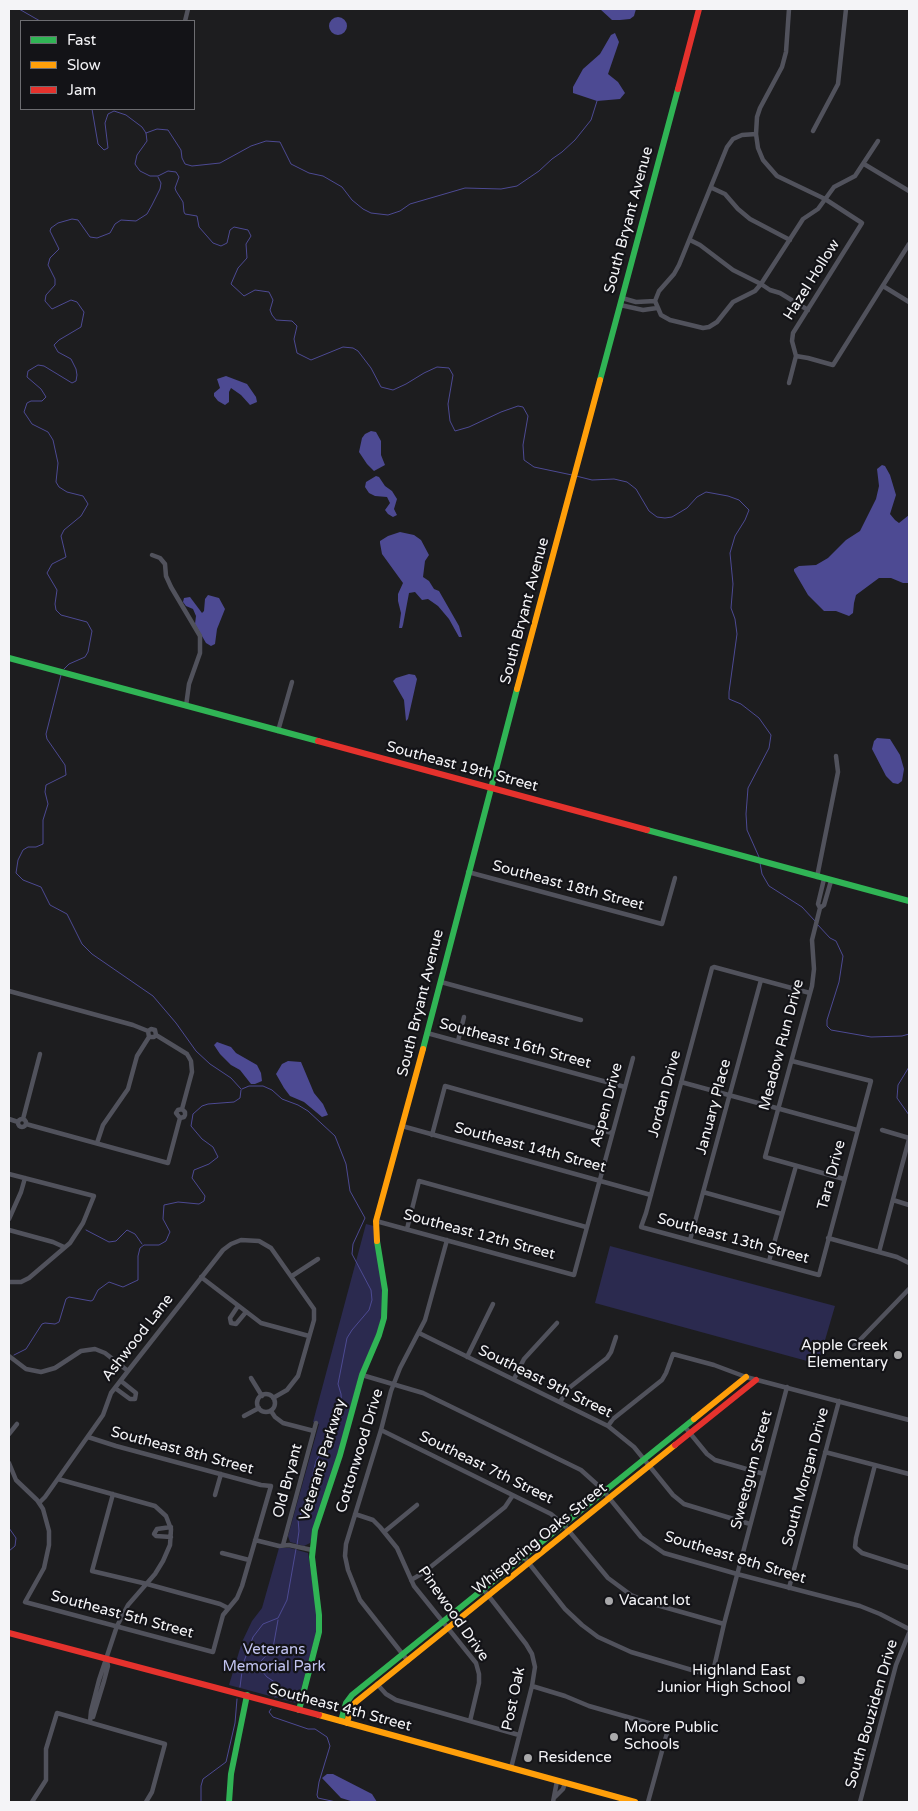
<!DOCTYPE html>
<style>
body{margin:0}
#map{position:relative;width:918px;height:1811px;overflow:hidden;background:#1d1d1f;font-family:"Varela Round",sans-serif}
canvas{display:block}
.frame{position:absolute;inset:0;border:10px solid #f4f4f7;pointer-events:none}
.legend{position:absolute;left:20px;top:20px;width:175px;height:90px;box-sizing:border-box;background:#131317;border:1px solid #6d6d71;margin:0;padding:6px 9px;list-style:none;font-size:15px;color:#f4f4f7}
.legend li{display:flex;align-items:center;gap:10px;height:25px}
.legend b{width:25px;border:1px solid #6d6d71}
</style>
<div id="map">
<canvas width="918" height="1811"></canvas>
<div class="frame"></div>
<ul class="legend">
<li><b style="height:6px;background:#30b455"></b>Fast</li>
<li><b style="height:6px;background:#ff9f0a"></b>Slow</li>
<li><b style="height:6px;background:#e5322d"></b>Jam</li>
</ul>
</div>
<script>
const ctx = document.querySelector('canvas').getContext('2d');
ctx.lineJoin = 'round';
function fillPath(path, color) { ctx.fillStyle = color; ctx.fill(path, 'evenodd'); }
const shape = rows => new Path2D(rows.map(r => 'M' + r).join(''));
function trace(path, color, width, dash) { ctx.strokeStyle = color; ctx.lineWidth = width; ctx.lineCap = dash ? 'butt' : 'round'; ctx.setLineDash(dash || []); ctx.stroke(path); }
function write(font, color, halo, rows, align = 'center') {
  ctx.font = font + ' "Varela Round",sans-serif'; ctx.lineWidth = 4.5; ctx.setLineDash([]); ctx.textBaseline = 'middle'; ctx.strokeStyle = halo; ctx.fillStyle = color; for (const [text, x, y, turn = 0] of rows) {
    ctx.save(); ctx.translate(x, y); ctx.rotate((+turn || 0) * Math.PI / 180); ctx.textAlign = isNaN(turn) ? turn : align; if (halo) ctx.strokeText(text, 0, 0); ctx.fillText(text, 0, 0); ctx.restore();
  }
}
fillPath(shape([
 [366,1224,374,1226,382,1283,382,1313,378,1331,359,1376,338,1455,310,1543,304,1546,290,1542,288,1536,319,1424,313,1422],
 [610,1246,835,1306,818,1364,595,1303],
 [279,1548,290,1548,308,1553,317,1612,316,1633,298,1701,296,1703,229,1685,242,1642,252,1621,262,1608]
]), '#2b2a4f');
fillPath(shape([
 [600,9,636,9,634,16,630,19,620,20,612,20],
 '329 26a9 9 0 1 1 18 0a9 9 0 1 1-18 0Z',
 [615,33,619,42,608,74,618,82,625,93,620,99,597,101,573,93,573,87,583,69,600,54,611,35],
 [226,376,247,384,256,397,257,402,250,405,241,395,231,388,229,392,229,402,225,405,218,401,214,396,214,393,220,388,217,379],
 [371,431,376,432,381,441,381,455,385,465,374,471,367,464,359,452,362,438,365,434],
 [882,465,885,466,890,475,896,495,890,514,895,520,899,523,909,515,909,583,903,583,891,578,879,578,856,595,854,603,853,613,849,616,836,611,824,611,808,595,794,571,794,569,799,566,816,565,828,558,846,540,860,531,876,499,879,486,877,469],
 [376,476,379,477,385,486,392,491,397,499,394,509,397,515,393,517,388,514,385,510,390,503,387,497,375,496,369,493,365,487,366,482],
 [400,532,414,535,421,540,429,555,425,561,423,577,429,581,434,589,439,591,459,626,462,637,459,637,449,619,438,606,428,599,422,600,415,592,409,593,403,625,402,628,399,628,401,613,398,601,398,594,403,583,382,554,380,543,380,541,388,536],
 [208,595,219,598,225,609,217,629,215,644,211,646,206,643,195,624,196,616,193,609,186,606,183,602,184,598,190,597,202,613,204,611,205,599],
 [409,674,415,675,417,679,408,719,406,721,404,700,393,681,396,678],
 [877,738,890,739,900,755,904,769,902,781,898,784,893,783,886,776,872,749,874,741],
 [217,1042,231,1047,236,1053,257,1065,261,1073,262,1081,255,1084,251,1084,240,1070,231,1065,220,1054,214,1045],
 [288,1061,301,1062,314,1093,323,1104,328,1115,322,1117,304,1102,290,1096,284,1088,276,1074,282,1064],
 [327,1774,333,1774,372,1794,377,1802,354,1802,341,1798,322,1778]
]), '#4d4a93');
trace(shape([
 [19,9,40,21],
 [92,109,98,144,104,150,108,148,105,123,108,114,114,111,126,115,142,127,146,133,147,141,137,155,135,164,137,167,140,171,150,176,158,176,168,171,176,172,179,177,175,188,176,191,183,202,184,212,185,214,197,216,199,227,213,243,221,246,227,243,230,230,234,227,248,230,251,236,246,244,247,258,238,268,231,284,244,296,255,290,269,292,273,300,270,310,272,315,276,320,292,321,297,326,294,339,297,353,311,360,343,347,353,348,358,351,371,368,381,387,393,390,406,384,424,373,437,367,449,368,453,375,448,404,450,421,455,431,469,427,501,412,518,406,523,407,528,416,523,445,524,460,534,467,572,475],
 [146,133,157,129,168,130,181,150,182,158,185,164,192,166,220,163,251,146,266,141,280,142,291,164,309,173,323,176,342,187,352,200,363,209,371,213,388,215,400,211,410,204,465,188,501,189,517,186,539,171,552,159,562,152,575,140,591,120,597,101],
 [576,476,592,480,614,479,627,482,636,489,649,511,657,517,665,518,672,517,687,508,697,497,706,492,728,496,739,500,749,510,745,520,735,536,730,553,733,584,731,608,735,619,737,634,729,692,729,699,741,704,759,718,771,735,769,748,748,788,746,814,747,830,759,857],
 [64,669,69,664,85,657,88,652,92,631,87,622,61,615,56,610,55,604,57,590,47,573,52,564,66,557,61,536,64,530,81,516,88,504,83,496,67,492,59,487,56,482,58,463,53,440,48,432,32,424,24,412,27,403,31,401,42,401,46,397,41,389,27,377,28,371,38,365,44,366,72,383,76,381,77,375,76,369,71,359,58,352,54,345,59,340,81,327,84,312,77,302,71,300,52,309,45,301,46,295,55,285,55,279,48,265,50,258,59,249,50,231,51,228,58,223,72,219,78,220,90,237,97,238,110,233,115,224,121,220,136,221,147,214,152,205,160,189,161,183,158,177],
 [61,675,46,734,47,739,65,765,66,775,46,785,45,792,48,804,43,820,43,844,36,847,28,847,23,850,18,860,16,873,23,880,41,887,50,905,67,914,82,944,92,954,153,996,176,1023,196,1051,210,1064,231,1078,241,1089],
 [760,863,762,874,769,886,802,907,815,921],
 [817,924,830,938,836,941,843,956,839,982,827,1020,827,1026,831,1030,871,1037,902,1036,909,1034],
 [909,1067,898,1085,897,1098,909,1115],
 [242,1089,249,1086,263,1086,272,1090,282,1099,298,1105,308,1111,335,1136,346,1164,350,1191,365,1218,353,1244,352,1254,371,1290,372,1300,369,1310,352,1330,347,1338,338,1384,341,1394,342,1416,337,1422,332,1438,332,1445,319,1456,316,1461,313,1473,314,1488,298,1519,299,1531,297,1545],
 [86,1230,109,1242,116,1241,127,1230,135,1234,142,1244],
 [14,1355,26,1349,42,1324,45,1323,55,1324,59,1322,66,1299,69,1297,91,1301,93,1300,98,1290,109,1282,123,1287,138,1280,138,1256,140,1248,144,1245,159,1245,166,1241,169,1234,170,1232,163,1219,164,1205,178,1202,199,1204,204,1201,205,1196,192,1178,194,1170,209,1164,218,1157,213,1147,202,1139,191,1126,193,1114,202,1106,208,1104,234,1102,240,1098,241,1090],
 [9,1528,16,1538,15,1546,9,1551],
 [240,1687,243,1664,253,1637,263,1624,278,1618,287,1600,296,1549],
 [275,1697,277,1687,276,1683,267,1677,261,1670,261,1661,273,1648,278,1620],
 [271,1709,269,1712,273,1717,308,1729,315,1729,327,1737,330,1746,319,1782,317,1795,318,1798,336,1802],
 [201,1802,201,1786,203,1779,226,1762,235,1723,237,1699]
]), '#4d4a93', 1);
trace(shape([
 [185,21,188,9],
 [813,131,838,84,846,9],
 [864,164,909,191],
 [712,188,725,194,738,209,750,219,790,240],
 [690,240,700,245,733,270,761,284,770,290,780,293,808,310],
 [883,286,909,302],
 [622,298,636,302,655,301],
 [655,301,661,315,670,320,703,328,709,327,717,322,733,302,755,291,761,284,803,219,818,209,834,187,855,176,878,141],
 [655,301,659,291,674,274,679,265,727,147,733,139,742,135,756,134],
 [620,305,643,310,657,308],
 [796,356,808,358,833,365,909,244],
 [789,383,796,356,792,341,793,333,862,223,825,199,777,176,763,160,758,148,756,134,757,117,760,108,782,67,786,52,789,9],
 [152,555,160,558,165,564,166,576,171,587,200,636,200,653,189,684,186,706],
 [278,731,292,682],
 [468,872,662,924,675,878],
 [817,877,838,772,836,756],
 [824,879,818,904,820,908,812,940,814,969,812,986,765,1157,844,1179],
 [820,908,824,905,831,881],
 [441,982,581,1020],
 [9,991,133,1025,148,1031],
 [427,1033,625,1087],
 [156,1035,154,1037,149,1037,148,1031,151,1029,155,1030,156,1035,187,1054,191,1061,192,1072,182,1109],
 [458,1041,464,1017],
 [792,1061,871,1081,819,1275,641,1227,646,1213,712,968,714,967,810,993],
 [681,1082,857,1130],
 '18 1123a4 4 0 1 1 8 0a4 4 0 1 1-8 0Z',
 [9,1119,18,1122],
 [23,1119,40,1054],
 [26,1124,168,1163,180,1118,184,1117,185,1115,185,1112,182,1109,178,1110,176,1113,180,1118],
 [402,1126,651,1195],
 [882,1130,909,1138],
 [432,1135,445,1086,612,1133],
 [97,1143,103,1125,128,1089,137,1056,149,1037],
 [9,1174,94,1196,83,1223,70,1243,29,1278,21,1282,9,1282],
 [703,1192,782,1214],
 [893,1200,909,1205],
 [9,1219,21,1192,25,1178],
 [376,1221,574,1275,633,1058],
 [407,1229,419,1181,586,1227],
 [9,1230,53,1242,64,1247],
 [828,1238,897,1257,909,1263],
 [690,1240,761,980],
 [879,1252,909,1139],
 [769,1261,796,1166],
 [292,1276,318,1259],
 [201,1277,261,1323,309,1336],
 [238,1306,230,1318,231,1323,236,1324,246,1312],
 [419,1333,608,1426,634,1447,673,1495,684,1504,750,1524],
 [854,1346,909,1289],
 [9,1356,26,1369,41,1372,55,1368,81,1351,95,1349,105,1353,128,1371],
 [467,1357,493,1304],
 [362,1375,423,1393,581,1470,601,1488,641,1537,664,1553,737,1574,860,1606,880,1614,909,1629],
 [251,1378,262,1396],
 [514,1379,524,1359,557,1323],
 [115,1388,130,1399,135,1399,136,1393,121,1381],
 '257 1403a9 9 0 1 1 18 0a9 9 0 1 1-18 0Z',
 [560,1402,569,1388,607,1358,611,1352,616,1337],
 [271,1411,275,1417,283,1423,314,1431],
 [244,1416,259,1408],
 [608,1426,613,1419,662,1380,666,1373,673,1354,714,1365,746,1377,909,1420],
 [685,1427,707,1454,715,1460,764,1474],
 [381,1430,551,1514,564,1525,608,1578,631,1595,653,1604,724,1624],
 [9,1434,17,1424],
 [825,1452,909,1474],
 [9,1463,16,1480,37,1500,43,1509,49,1531,49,1545,44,1568,25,1602,213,1652,223,1615,237,1598,242,1586,271,1486,261,1485,116,1446,88,1437],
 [875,1465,856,1538,855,1547,862,1553,909,1568],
 [58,1479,155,1506,166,1516,171,1529,170,1545,163,1561,155,1574,128,1605,117,1626,99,1680,91,1711,90,1722],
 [113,1494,92,1571,147,1584,220,1604,228,1608],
 [215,1495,221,1474],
 [39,1503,45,1497,103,1415,111,1393,128,1371,223,1250,231,1244,241,1240,259,1241,271,1248,314,1309,314,1320,298,1376,287,1390,273,1398],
 [355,1514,373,1520,380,1527,397,1548,414,1586,476,1663,479,1674,479,1683,470,1721],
 [171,1527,157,1529,154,1534,156,1536,171,1537],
 [384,1532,417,1505],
 [255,1540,279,1546,289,1545,312,1550],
 [283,1545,316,1423],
 [222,1553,249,1560],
 [524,1557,565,1609,582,1625,598,1637,631,1652,712,1676,724,1624,787,1387],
 [411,1580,423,1573,505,1507,513,1495],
 [789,1588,839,1401],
 [484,1590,526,1644,532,1654,535,1667,532,1686,511,1768],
 [408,1661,360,1600,348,1570,345,1556,346,1544,381,1430,391,1391,400,1368,425,1320,447,1240],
 [377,1684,386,1694,396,1700,519,1735],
 [532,1686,565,1696,589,1706,666,1728,667,1733,648,1802],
 [93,1717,104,1681,108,1666,107,1660],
 [555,1797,563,1789,565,1783],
 [32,1802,46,1780,46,1749,57,1713,165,1744,152,1792,146,1802],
 [553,1802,557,1781],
 [860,1802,896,1665,909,1633]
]), '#51525c', 4.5);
trace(shape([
 [600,380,678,89],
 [9,658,318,741],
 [647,830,909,901],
 [423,1049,517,689],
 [299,1710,319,1632,319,1615,312,1557,315,1530,340,1455,362,1375,379,1335,384,1318,385,1290,377,1241],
 [341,1721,346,1703,352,1695,694,1419],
 [229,1802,231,1774,247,1695]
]), '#30b455', 6);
trace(shape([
 [517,689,600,380],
 [377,1241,376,1221,423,1049],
 [694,1419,746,1377],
 [319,1715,635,1802],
 [347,1723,351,1707,356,1702,675,1445]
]), '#ff9f0a', 6);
trace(shape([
 [678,89,699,9],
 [318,741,647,830],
 [675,1445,756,1380],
 [9,1633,319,1715]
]), '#e5322d', 6);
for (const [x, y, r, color] of [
 [898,1355,5,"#a9a9ab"],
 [609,1601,5,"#a9a9ab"],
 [801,1680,5,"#a9a9ab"],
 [614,1737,5,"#a9a9ab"],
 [528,1758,5,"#a9a9ab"]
]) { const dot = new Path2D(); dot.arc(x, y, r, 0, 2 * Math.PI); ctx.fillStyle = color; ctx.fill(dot); trace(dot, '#131317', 2); }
write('15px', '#f4f4f7', '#131317', [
 ["South Bryant Avenue",629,220,-75],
 ["Hazel Hollow",812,280,-58],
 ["South Bryant Avenue",525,611,-75],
 ["Southeast 19th Street",462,767,15],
 ["Southeast 18th Street",568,886,15],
 ["South Bryant Avenue",421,1003,-76],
 ["Southeast 16th Street",515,1044,15],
 ["Meadow Run Drive",782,1045,-75],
 ["Jordan Drive",665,1094,-75],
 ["Aspen Drive",607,1105,-75],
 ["January Place",714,1107,-75],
 ["Southeast 14th Street",530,1148,15],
 ["Tara Drive",832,1175,-75],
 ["Southeast 12th Street",479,1235,15],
 ["Southeast 13th Street",733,1239,15],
 ["Ashwood Lane",138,1338,-52],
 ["Southeast 9th Street",545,1382,26],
 ["Southeast 8th Street",182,1451,15],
 ["Cottonwood Drive",360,1451,-73],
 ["Veterans Parkway",323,1460,-73],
 ["Southeast 7th Street",486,1468,26],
 ["Sweetgum Street",752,1470,-75],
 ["South Morgan Drive",806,1477,-75],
 ["Old Bryant",288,1481,-75],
 ["Whispering Oaks Street",540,1539,-39],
 ["Southeast 8th Street",735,1558,17],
 ["Pinewood Drive",453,1614,55],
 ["Southeast 5th Street",122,1615,15],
 ["Post Oak",514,1699,-78],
 ["Southeast 4th Street",340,1708,15],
 ["South Bouziden Drive",872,1714,-74]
]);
write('15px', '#f4f4f7', '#131317', [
 ["Apple Creek",888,1346,"right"],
 ["Elementary",888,1363,"right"],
 ["Vacant lot",619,1601],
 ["Highland East",791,1671,"right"],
 ["Junior High School",791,1688,"right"],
 ["Moore Public",624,1728],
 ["Schools",624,1745],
 ["Residence",538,1758]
], 'left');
write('15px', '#c2c4f1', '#131317', [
 ["Veterans",274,1650],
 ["Memorial Park",274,1667]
]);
</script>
